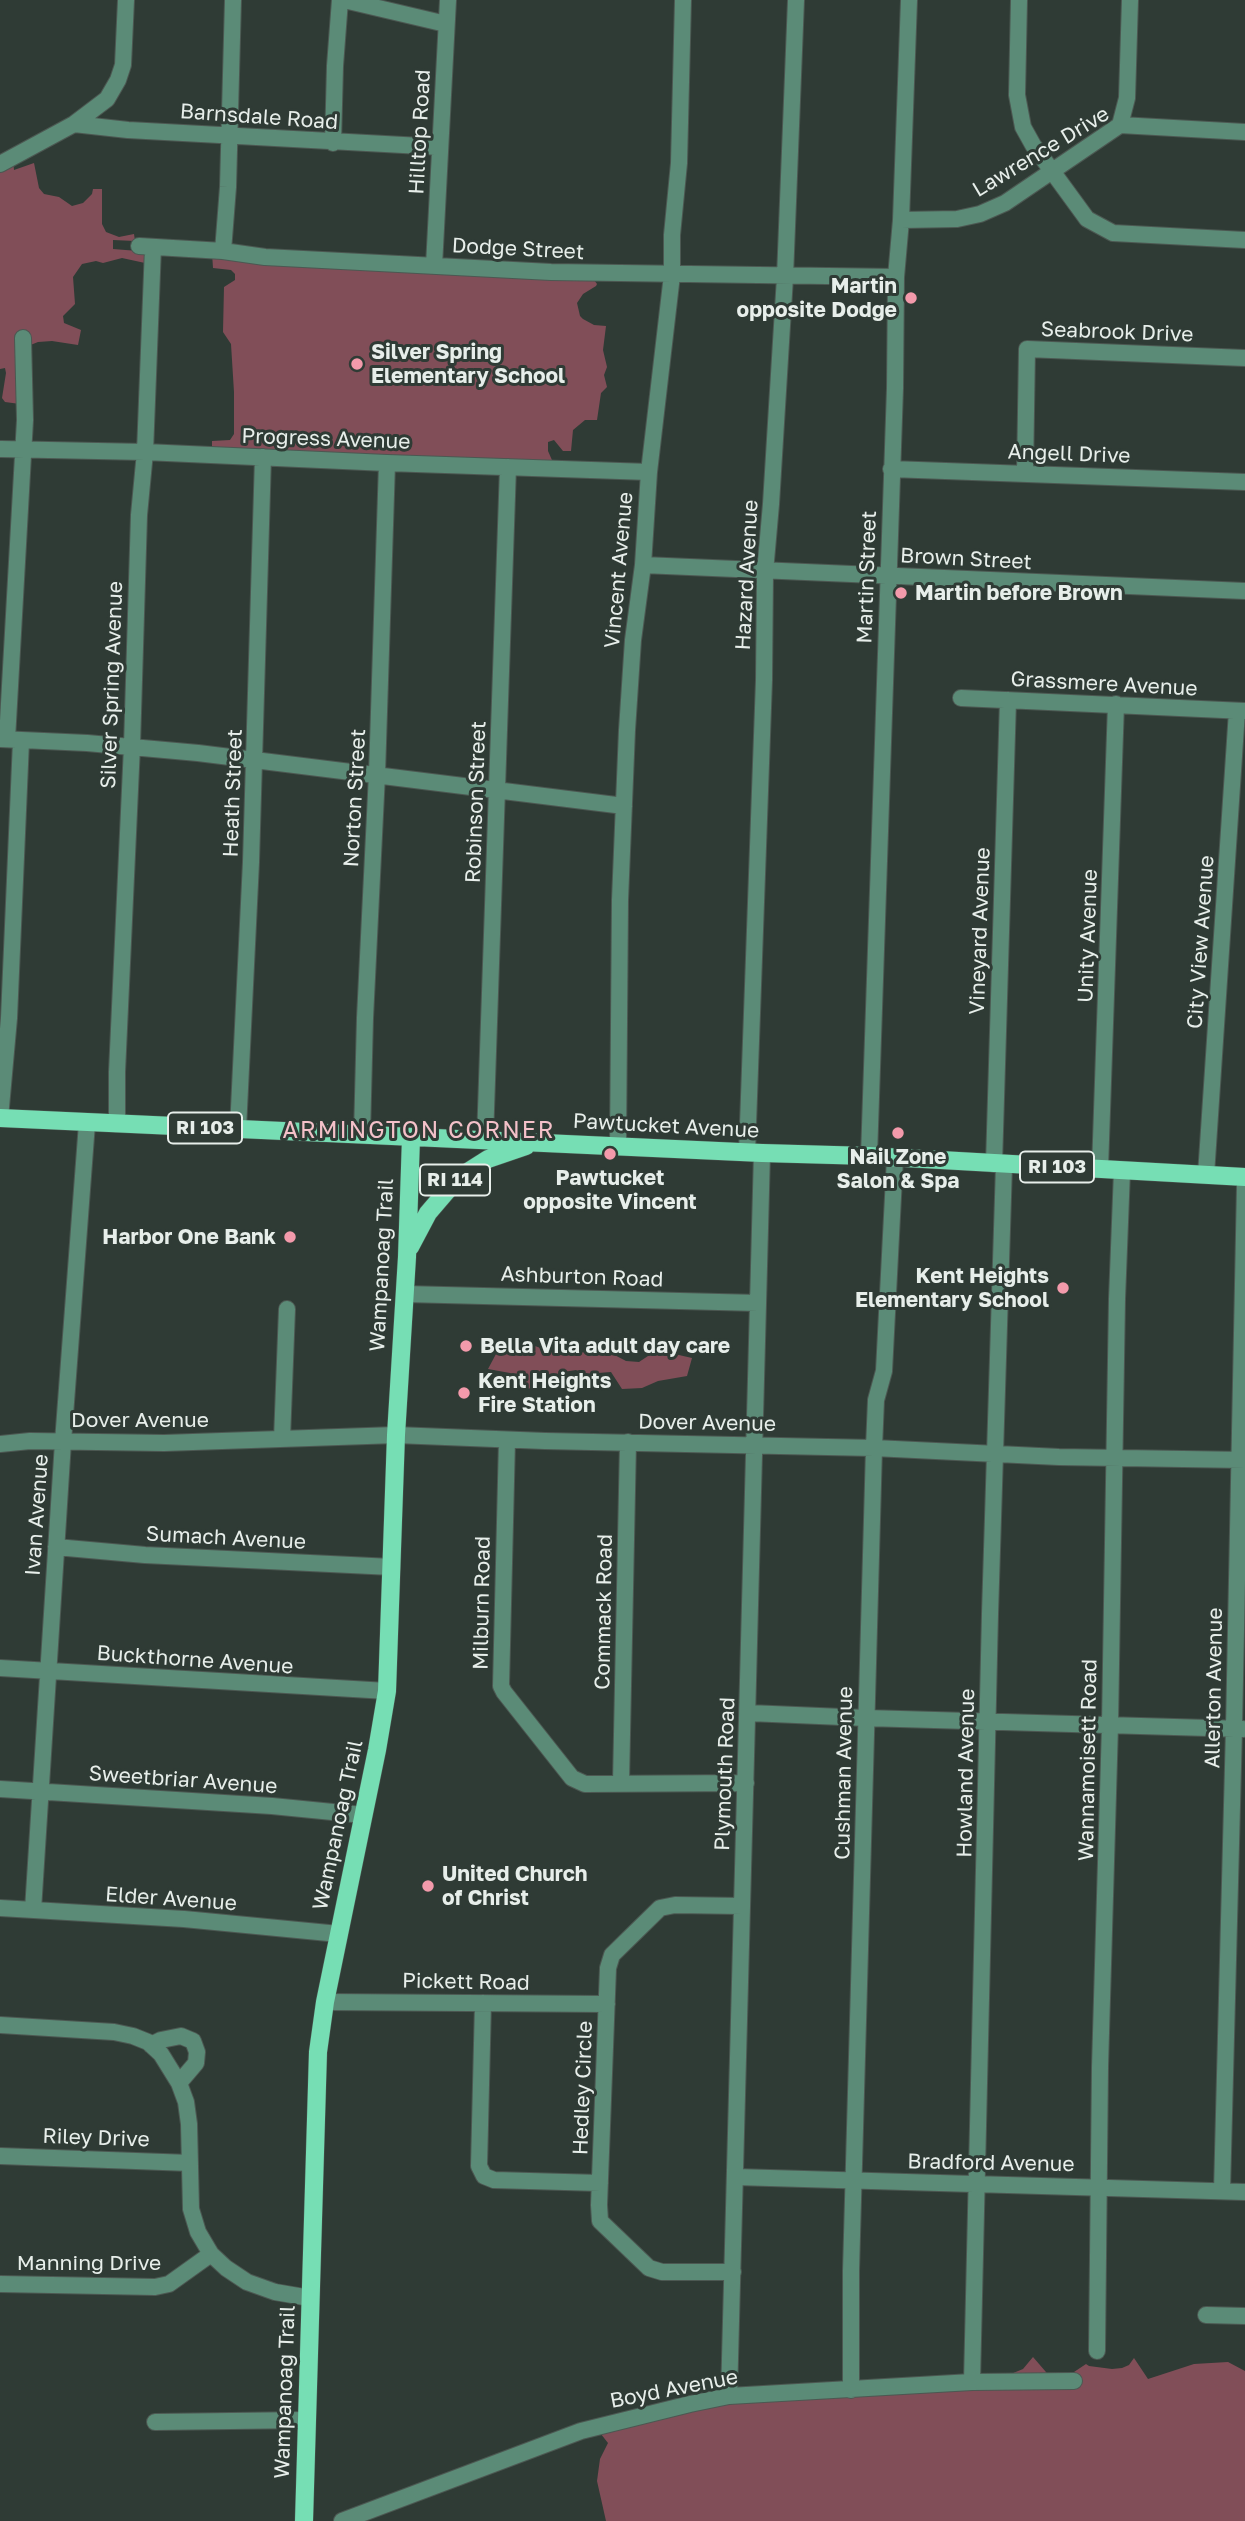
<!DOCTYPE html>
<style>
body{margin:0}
canvas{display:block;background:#2f3b35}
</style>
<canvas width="1245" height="2521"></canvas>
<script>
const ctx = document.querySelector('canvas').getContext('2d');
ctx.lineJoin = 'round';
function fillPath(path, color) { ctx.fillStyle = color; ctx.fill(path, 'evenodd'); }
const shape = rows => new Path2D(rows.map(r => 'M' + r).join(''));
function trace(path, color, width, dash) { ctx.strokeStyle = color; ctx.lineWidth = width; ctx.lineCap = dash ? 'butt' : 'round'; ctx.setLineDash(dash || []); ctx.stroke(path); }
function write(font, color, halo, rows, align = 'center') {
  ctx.font = font + ' "Golos Text",sans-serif'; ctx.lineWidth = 6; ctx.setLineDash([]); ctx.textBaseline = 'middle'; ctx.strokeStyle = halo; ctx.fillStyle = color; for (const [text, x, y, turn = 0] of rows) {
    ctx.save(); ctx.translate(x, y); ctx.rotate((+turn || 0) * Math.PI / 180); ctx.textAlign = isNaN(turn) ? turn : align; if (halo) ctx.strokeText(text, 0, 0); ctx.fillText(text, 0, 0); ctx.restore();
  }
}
fillPath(shape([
 [13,160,14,170,34,163,39,188,44,194,59,197,72,206,83,203,92,194,93,189,102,189,102,224,106,232,119,237,134,234,135,241,113,240,113,249,138,251,144,254,145,263,122,258,103,263,96,261,82,264,73,277,75,304,63,316,64,323,81,330,78,345,52,341,38,342,28,346,20,404,5,402,2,398,6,373,5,368,0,369,0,164],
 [212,253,594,280,597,284,596,286,583,294,577,303,580,316,583,319,594,325,606,326,603,350,607,367,604,375,607,387,601,393,597,420,585,420,573,430,571,451,563,451,554,440,548,442,548,451,555,467,212,455,212,441,230,440,234,434,234,392,231,344,223,332,224,287,235,280,235,274,231,270,213,268],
 [527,1343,559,1355,605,1350,626,1361,639,1362,657,1350,692,1358,687,1376,658,1381,642,1388,622,1389,611,1372,585,1374,576,1370,563,1372,555,1377,552,1386,514,1390,516,1383,510,1373,488,1369,496,1354,507,1346],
 [1033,2357,1052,2379,1065,2378,1086,2364,1089,2366,1112,2369,1122,2368,1129,2365,1134,2358,1148,2379,1194,2364,1228,2362,1245,2371,1245,2521,606,2521,597,2481,600,2459,608,2443,597,2429,726,2394,1006,2376,1023,2369]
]), '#814e58');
const minor = shape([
 [344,0,446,24],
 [1019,0,1017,95,1023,127,1033,145,1087,219,1113,233,1245,240],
 [74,124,128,130,440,147],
 [1120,125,1127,98,1130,0],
 [333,143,335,66,340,0],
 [0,164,74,124,107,99,118,80,123,65,126,0],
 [901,220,957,219,980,214,1005,203,1120,125,1245,132],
 [139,246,223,251,265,257,551,272,896,277],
 [223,251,228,187,233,0],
 [434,266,448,0],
 [1,449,145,452,387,463,649,472],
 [891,469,1245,482],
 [1025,473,1027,349,1245,358],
 [643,565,1245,591],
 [961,698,1245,711],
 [0,739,87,743,198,753,624,806],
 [7,739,25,420,23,338],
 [0,1118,9,1018,21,741],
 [117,1124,117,1072,132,746,139,515,145,452,153,247],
 [238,1129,251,862,263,457],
 [362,1135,365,1018,377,774,387,463],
 [485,1139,508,467],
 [618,1146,620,900,627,730,633,640,643,565,649,472,672,275,672,235,679,163,683,0],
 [747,1152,764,680,765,572,771,504,785,277,796,0],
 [869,1156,895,388,896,277,901,220,909,0],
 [994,1164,1008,700],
 [1100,1169,1116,704],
 [1206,1175,1237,711],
 [405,1294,758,1303],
 [282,1439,287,1309],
 [507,1440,501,1686,504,1692,572,1778,585,1784,746,1783],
 [0,1444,30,1441,164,1443,396,1435,545,1441,874,1448,1059,1457,1245,1460],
 [56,1547,145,1555,392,1567],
 [0,1668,387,1691],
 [749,1713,866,1718,1243,1729],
 [621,1783,628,1442],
 [0,1789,272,1806,363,1815],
 [0,1908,184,1919,339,1934],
 [33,1910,63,1442,87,1123],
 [325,2002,607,2004],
 [483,2003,479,2166,484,2176,494,2180,600,2183],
 [0,2025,114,2032,133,2036,148,2042,161,2054,179,2083],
 [151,2045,161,2040,181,2036,193,2041,197,2052,196,2063,179,2083,186,2102,189,2124,191,2209,198,2232,211,2254,226,2268,247,2282,275,2292,310,2298],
 [0,2156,190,2163],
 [736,2177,1245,2192],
 [1222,2191,1234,1728,1245,1185],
 [733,2272,662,2272,649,2268,600,2221,599,2205,608,1968,612,1955,660,1908,675,1905,742,1906],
 [0,2284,155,2287,169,2284,211,2254],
 [1206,2315,1245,2316],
 [1097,2351,1100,2067,1110,1725,1117,1299,1122,1171],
 [972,2382,990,1614,1004,1165],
 [851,2390,851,2271,874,1448,876,1400,884,1371,895,1158],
 [729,2396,762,1153],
 [155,2422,307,2420],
 [342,2521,581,2431,690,2404,729,2396,972,2382,1074,2381]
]);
const major = shape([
 [0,1118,762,1153,869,1156,1245,1177],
 [410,1247,428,1213,458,1178,488,1159,526,1146],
 [304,2521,318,2052,325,2002,377,1750,387,1691,396,1435,407,1257,411,1138]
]);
trace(minor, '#4c5852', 18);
trace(major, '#4c5852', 19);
trace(minor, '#5b8b77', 16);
trace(major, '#76deb4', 18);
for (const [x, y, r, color] of [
 [911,298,7,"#f39aab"],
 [357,364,7,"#f39aab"],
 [901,593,7,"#f39aab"],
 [898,1133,7,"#f39aab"],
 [610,1154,7,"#f39aab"],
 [290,1237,7,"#f39aab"],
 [1063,1288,7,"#f39aab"],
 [466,1346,7,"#f39aab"],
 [464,1393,7,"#f39aab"],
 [428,1886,7,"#f39aab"]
]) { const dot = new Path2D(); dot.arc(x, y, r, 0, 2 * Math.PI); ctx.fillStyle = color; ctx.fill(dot); trace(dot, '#2f3b35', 2.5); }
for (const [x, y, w] of [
 [205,1128,74],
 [1057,1167,74],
 [455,1180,70]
]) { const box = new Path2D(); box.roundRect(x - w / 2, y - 15.5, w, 31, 5); ctx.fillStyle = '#2f3b35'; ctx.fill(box); trace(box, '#e7eeea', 2); }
write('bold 19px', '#e7eeea', null, [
 ["RI 103",205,1128],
 ["RI 103",1057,1167],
 ["RI 114",455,1180]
]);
write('21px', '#e7eeea', '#2f3b35', [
 ["Barnsdale Road",259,117,4],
 ["Hilltop Road",420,132,-87],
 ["Lawrence Drive",1041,152,-31],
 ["Dodge Street",518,249,3],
 ["Seabrook Drive",1117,332,2],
 ["Progress Avenue",326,439,2],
 ["Angell Drive",1069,454,2],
 ["Brown Street",966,559,3],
 ["Vincent Avenue",619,570,-85],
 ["Hazard Avenue",747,575,-87],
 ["Martin Street",867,577,-88],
 ["Grassmere Avenue",1104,684,3],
 ["Silver Spring Avenue",112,685,-88],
 ["Heath Street",233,793,-88],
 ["Norton Street",355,798,-87],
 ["Robinson Street",476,802,-88],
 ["Vineyard Avenue",980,931,-88],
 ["Unity Avenue",1088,936,-88],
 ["City View Avenue",1201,942,-86],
 ["Pawtucket Avenue",666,1126,3],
 ["Wampanoag Trail",382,1265,-87],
 ["Ashburton Road",582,1277,2],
 ["Dover Avenue",140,1420],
 ["Dover Avenue",707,1423,1],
 ["Ivan Avenue",37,1515,-86],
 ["Sumach Avenue",226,1538,3],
 ["Milburn Road",482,1603,-89],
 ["Commack Road",604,1612,-89],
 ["Buckthorne Avenue",195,1660,4],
 ["Allerton Avenue",1214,1688,-89],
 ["Wannamoisett Road",1088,1760,-89],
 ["Cushman Avenue",844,1773,-89],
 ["Howland Avenue",966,1773,-89],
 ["Plymouth Road",725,1774,-88],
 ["Sweetbriar Avenue",183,1780,4],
 ["Wampanoag Trail",338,1825,-78],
 ["Elder Avenue",171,1899,4],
 ["Pickett Road",466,1982,1],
 ["Hedley Circle",583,2088,-88],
 ["Riley Drive",96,2138,2],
 ["Bradford Avenue",991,2163,1],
 ["Manning Drive",89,2263],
 ["Boyd Avenue",674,2389,-11],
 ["Wampanoag Trail",285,2392,-88]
]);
write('bold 21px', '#e7eeea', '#2f3b35', [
 ["Martin",897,286,"right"],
 ["opposite Dodge",897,310,"right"],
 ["Silver Spring",371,352],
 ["Elementary School",371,376],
 ["Martin before Brown",915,593],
 ["Nail Zone",898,1157,"center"],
 ["Salon & Spa",898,1181,"center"],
 ["Pawtucket",610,1178,"center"],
 ["opposite Vincent",610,1202,"center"],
 ["Harbor One Bank",276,1237,"right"],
 ["Kent Heights",1049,1276,"right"],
 ["Elementary School",1049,1300,"right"],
 ["Bella Vita adult day care",480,1346],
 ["Kent Heights",478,1381],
 ["Fire Station",478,1405],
 ["United Church",442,1874],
 ["of Christ",442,1898]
], 'left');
ctx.letterSpacing = '2px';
write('23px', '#f4c1c9', '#2f3b35', [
 ["ARMINGTON CORNER",419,1131]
]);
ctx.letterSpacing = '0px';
</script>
